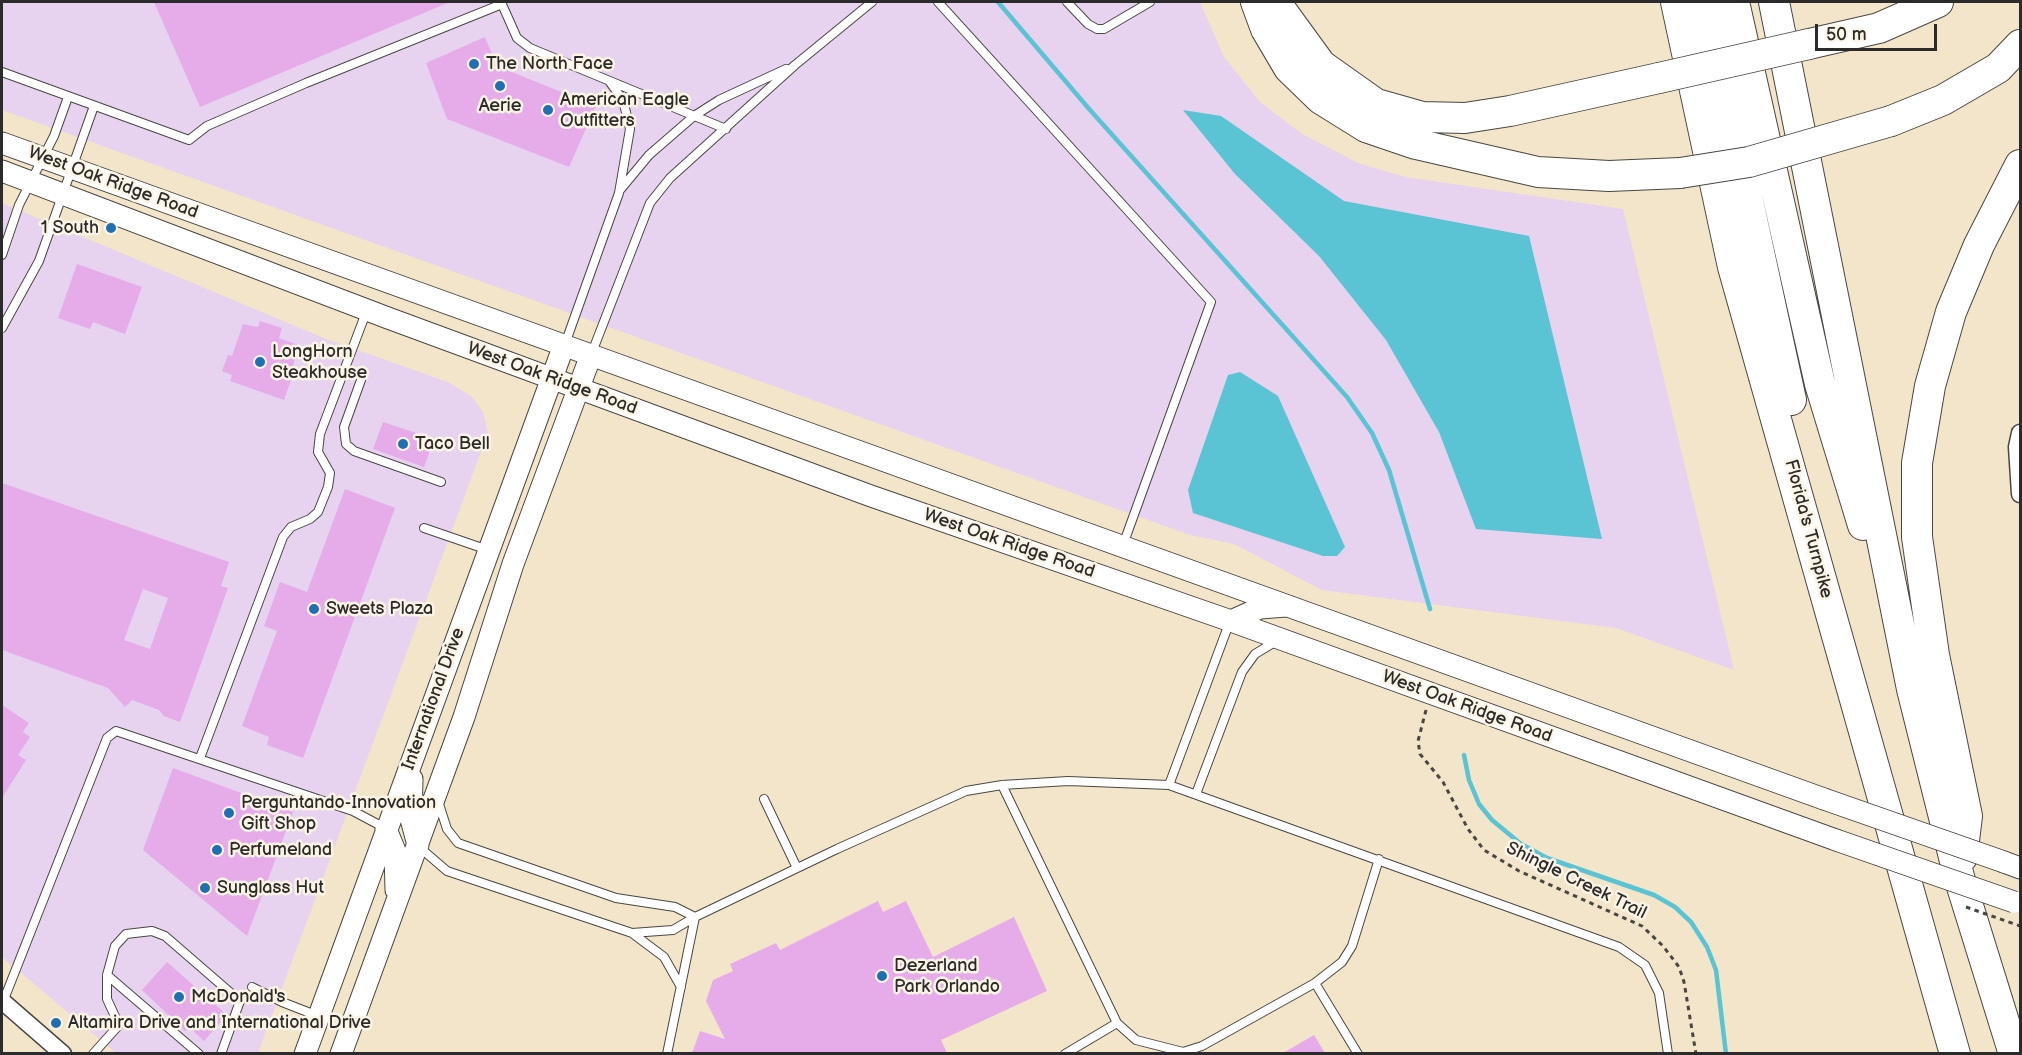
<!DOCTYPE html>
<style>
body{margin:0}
#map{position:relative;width:2022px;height:1055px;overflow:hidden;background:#f2e5c9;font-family:"Balsamiq Sans",sans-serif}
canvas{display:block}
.frame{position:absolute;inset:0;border:3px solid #2b2b2b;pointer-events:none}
.scale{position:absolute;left:1815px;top:24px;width:122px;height:27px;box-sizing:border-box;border:3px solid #2b2b2b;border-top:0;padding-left:8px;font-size:18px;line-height:21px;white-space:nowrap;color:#2b2b2b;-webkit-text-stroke:4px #fcf5e5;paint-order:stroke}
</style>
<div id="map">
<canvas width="2022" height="1055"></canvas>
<div class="frame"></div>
<div class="scale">50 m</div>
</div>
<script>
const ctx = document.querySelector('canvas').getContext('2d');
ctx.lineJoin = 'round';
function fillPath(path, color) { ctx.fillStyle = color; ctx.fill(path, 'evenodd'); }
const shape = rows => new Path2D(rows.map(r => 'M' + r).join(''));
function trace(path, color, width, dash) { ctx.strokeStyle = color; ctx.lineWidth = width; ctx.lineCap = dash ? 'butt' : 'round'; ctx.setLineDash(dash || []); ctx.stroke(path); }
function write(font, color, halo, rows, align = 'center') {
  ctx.font = font + ' "Balsamiq Sans",sans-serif'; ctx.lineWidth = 5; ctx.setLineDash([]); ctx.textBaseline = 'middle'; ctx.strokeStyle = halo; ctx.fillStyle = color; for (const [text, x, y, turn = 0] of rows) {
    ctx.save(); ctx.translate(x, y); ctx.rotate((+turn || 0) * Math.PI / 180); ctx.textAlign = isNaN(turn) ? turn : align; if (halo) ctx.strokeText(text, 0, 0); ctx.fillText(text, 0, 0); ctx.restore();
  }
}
fillPath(shape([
 [2,2,1200,2,1224,57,1260,102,1302,134,1358,163,1405,177,1623,209,1734,670,1616,628,1322,590,1234,544,1190,535,2,110],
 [2,203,326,339,448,382,471,396,483,412,488,433,258,1053,116,1053,2,957]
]), '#e7d2ef');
fillPath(shape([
 [1183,110,1221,116,1344,201,1529,236,1602,539,1476,529,1439,432,1386,340,1319,256,1235,174],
 [1240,372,1278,396,1345,547,1337,556,1323,556,1193,513,1188,490,1228,375]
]), '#5ac4d4');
trace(shape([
 [998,2,1090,110,1347,397,1372,433,1389,470,1430,609],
 [1464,755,1469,780,1479,804,1492,820,1521,844,1547,858,1654,895,1675,907,1691,922,1707,947,1716,970,1726,1054]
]), '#5ac4d4', 4.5);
fillPath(shape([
 [154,2,450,2,200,107],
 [485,37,497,66,596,106,569,167,447,119,426,63],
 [77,264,142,287,125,334,93,322,90,329,58,318],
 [260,321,282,328,279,338,298,345,293,367,295,368,284,400,230,381,232,375,222,371,228,355,232,356,243,324,258,327],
 [383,422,434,439,424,467,373,449],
 [2,483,229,562,221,586,228,588,180,722,164,716,159,710,132,700,125,707,108,688,2,650],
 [143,589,168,598,150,649,124,640],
 [345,489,395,508,303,758,267,745,269,737,242,726,277,631,264,626,280,582,307,592],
 [2,705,29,723,23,732,30,737,18,755,26,760,2,798],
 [173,768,293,812,247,936,143,850],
 [878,901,883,912,906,901,933,957,1014,917,1047,991,941,1040,947,1053,692,1053,700,1031,725,1039,706,1001,713,980,733,971,730,964,776,943,780,950],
 [167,962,227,1015,204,1041,189,1027,185,1031,142,990],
 [1314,1035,1325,1053,1283,1053]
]), '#e6ace9');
const service = shape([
 [501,2,517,38,530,48,726,129],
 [938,2,1211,302,1123,545],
 [1067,2,1088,24,1097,29,1104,29,1150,2],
 [2,72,189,140,207,126,306,83,502,4],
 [620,190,649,155,694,116,719,100,786,69],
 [2,255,19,205,54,136,68,97],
 [2,328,39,261,94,106],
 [565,344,619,193,630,129,623,100,609,81],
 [591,355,650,203,670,178,795,65,872,2],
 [361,380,344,427,346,444,354,451,441,482],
 [424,528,488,550],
 [200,758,283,537,291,527,310,519,318,512,328,487,330,473,318,452,320,434,367,310],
 [1002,785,1117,1023,1136,1040,1183,1052,1202,1046,1315,983,1358,1054],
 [1169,785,1230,621],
 [1196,794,1242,672,1255,654,1278,640],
 [764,799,797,868],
 [438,801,447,829,458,843,616,898,675,907,695,917],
 [418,846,447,871,632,933,664,957,681,987],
 [632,933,673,930,695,917,837,849,966,791,1002,785,1068,781,1169,785,1619,947,1645,965,1659,993,1668,1054],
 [107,975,199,1054],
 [1315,983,1342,962,1352,946,1379,859],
 [252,987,282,1002,318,1016],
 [3,1002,107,738,116,731,353,811,385,828],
 [93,1054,119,1025,107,999,107,975,115,946,126,934,152,931,165,936,240,1001,221,1054],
 [667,1054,695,917],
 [1065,1054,1117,1023]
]);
const minor = shape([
 [2020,433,2017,447,2020,494],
 [2,1001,63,1054]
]);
const tertiary = shape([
 [2,143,1824,799],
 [2,171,388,318,871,496,1231,621,1836,840],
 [1231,621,1260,608,1286,606],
 [412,779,411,819,418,845],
 [386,829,395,851,396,890],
 [2004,862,2020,868],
 [305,1054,564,345],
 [341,1054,464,717,513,564,591,355]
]);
const motorway = shape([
 [1256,2,1266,29,1289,68,1321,99,1366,127,1416,144,1538,172,1609,176,1680,173],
 [1279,2,1281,10,1321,65,1376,104,1422,117,1465,118,1510,111,1659,78],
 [1676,2,1733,267,1955,1054],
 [1705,2,1791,400],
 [1734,2,1820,384,1863,525],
 [1774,2,1912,689,1959,877,2014,1054],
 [1809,44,1879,28,1938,2],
 [1891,121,1943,100,1998,68,2020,45],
 [1962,857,1967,816,1934,655,1917,537,1917,463,1930,386,1951,312,1979,245,2020,165]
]);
trace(service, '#494743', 10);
trace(minor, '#494743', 19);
trace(tertiary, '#494743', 23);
trace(motorway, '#494743', 32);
trace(shape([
 [1426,710,1418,741,1420,754,1443,782,1468,829,1484,850,1519,871,1642,926,1663,946,1679,967,1684,982,1696,1054],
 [246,1017,259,1022]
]), '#494743', 3, [4.5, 4.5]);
trace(service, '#fff', 8);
trace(minor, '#fff', 16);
trace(tertiary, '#fff', 21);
trace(motorway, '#fff', 30);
const tertiaryBridge = shape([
 [1824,799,2004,862],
 [1836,840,2014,902]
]);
const motorwayBridge = shape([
 [1659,78,1809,44],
 [1680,173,1749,162,1891,121]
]);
trace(tertiaryBridge, '#494743', 23, []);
trace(motorwayBridge, '#494743', 32, []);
trace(shape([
 [1966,907,2020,926]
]), '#494743', 3, [4.5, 4.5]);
trace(tertiaryBridge, '#fff', 21);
trace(motorwayBridge, '#fff', 30);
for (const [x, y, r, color] of [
 [474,64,6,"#1f6fb2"],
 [500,86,6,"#1f6fb2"],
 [548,110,6,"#1f6fb2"],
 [111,228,6,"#1f6fb2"],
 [260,362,6,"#1f6fb2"],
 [403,444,6,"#1f6fb2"],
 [314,609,6,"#1f6fb2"],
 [229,813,6,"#1f6fb2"],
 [217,850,6,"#1f6fb2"],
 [205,888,6,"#1f6fb2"],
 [882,976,6,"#1f6fb2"],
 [179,997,6,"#1f6fb2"],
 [56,1023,6,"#1f6fb2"]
]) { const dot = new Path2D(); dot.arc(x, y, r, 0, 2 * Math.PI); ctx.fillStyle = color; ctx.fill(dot); trace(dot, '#fcf5e5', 2); }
write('18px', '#2b2b2b', '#fcf5e5', [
 ["The North Face",486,64],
 ["American Eagle",560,100],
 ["Outfitters",560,121],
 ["Aerie",500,106,"center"],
 ["1 South",99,228,"right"],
 ["LongHorn",272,352],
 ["Steakhouse",272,373],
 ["Taco Bell",415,444],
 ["Sweets Plaza",326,609],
 ["Perguntando-Innovation",241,803],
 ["Gift Shop",241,824],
 ["Perfumeland",229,850],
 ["Sunglass Hut",217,888],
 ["Dezerland",894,966],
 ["Park Orlando",894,987],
 ["McDonald's",191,997],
 ["Altamira Drive and International Drive",68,1023]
], 'left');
write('18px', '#2b2b2b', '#fcf5e5', [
 ["West Oak Ridge Road",113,183,20],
 ["West Oak Ridge Road",552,379,20],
 ["Florida's Turnpike",1808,529,75],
 ["West Oak Ridge Road",1009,544,19],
 ["International Drive",434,699,-70],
 ["West Oak Ridge Road",1467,707,20],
 ["Shingle Creek Trail",1576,881,26]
]);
</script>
